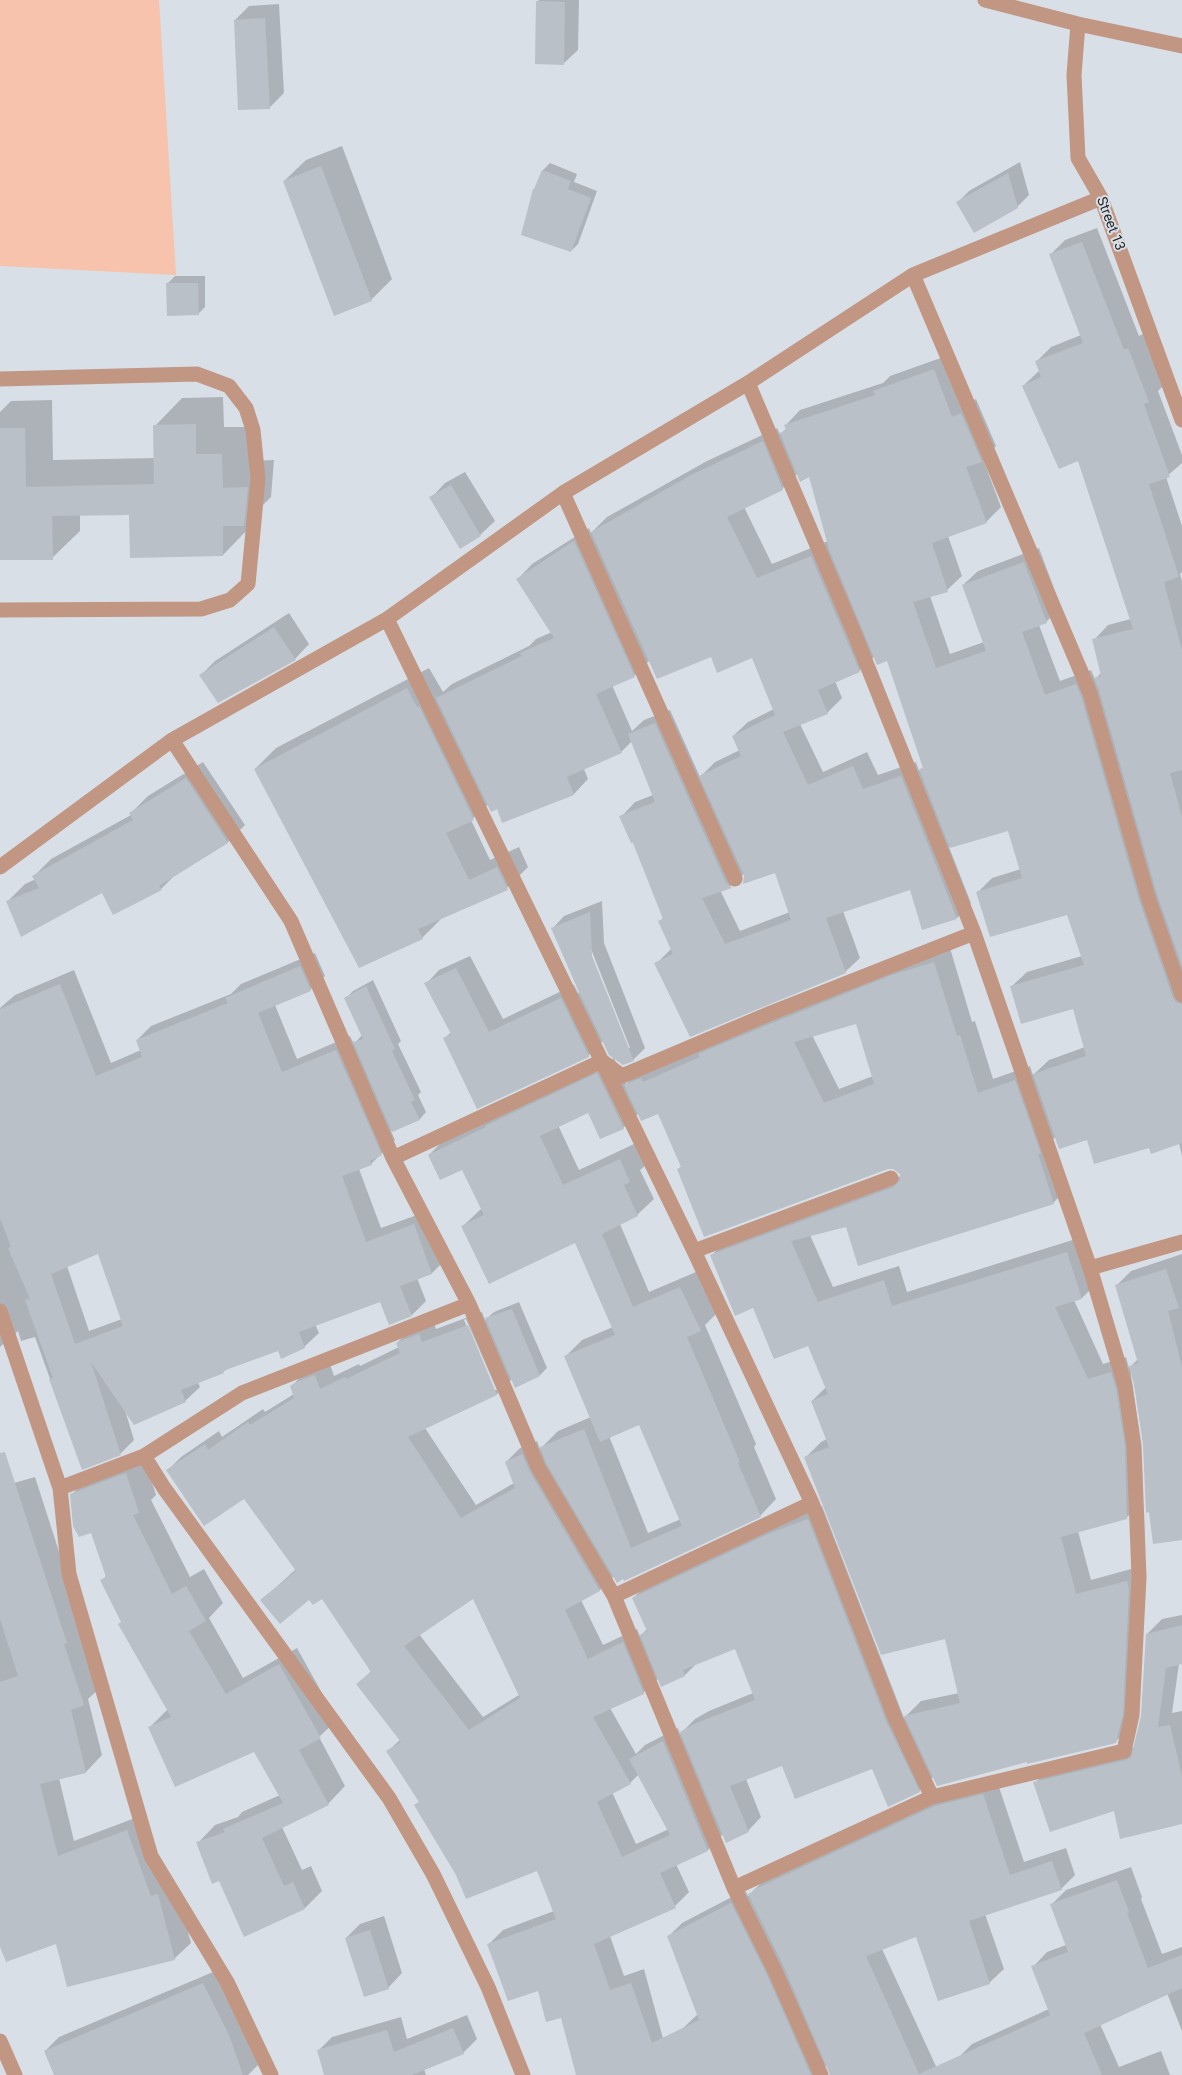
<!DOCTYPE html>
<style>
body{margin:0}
canvas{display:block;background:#d8dfe6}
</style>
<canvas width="1182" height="2075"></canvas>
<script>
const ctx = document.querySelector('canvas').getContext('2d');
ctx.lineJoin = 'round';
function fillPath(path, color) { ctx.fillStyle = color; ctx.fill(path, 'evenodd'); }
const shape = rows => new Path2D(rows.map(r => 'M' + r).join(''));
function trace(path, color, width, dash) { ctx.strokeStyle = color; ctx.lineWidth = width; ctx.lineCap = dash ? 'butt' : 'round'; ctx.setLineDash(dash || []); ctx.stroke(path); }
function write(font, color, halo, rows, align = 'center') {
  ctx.font = font + ' Roboto,sans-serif'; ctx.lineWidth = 4; ctx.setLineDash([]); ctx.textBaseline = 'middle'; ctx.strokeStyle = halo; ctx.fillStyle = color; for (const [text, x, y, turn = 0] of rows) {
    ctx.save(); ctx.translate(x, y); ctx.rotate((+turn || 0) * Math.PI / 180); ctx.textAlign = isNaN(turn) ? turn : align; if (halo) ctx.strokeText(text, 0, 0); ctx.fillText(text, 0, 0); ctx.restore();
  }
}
fillPath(shape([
 [0,0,159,0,176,275,0,266]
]), '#f7c3ac');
fillPath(shape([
 [539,0,579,0,578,50,563,64,537,2],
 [279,4,284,93,269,108,235,20,249,6],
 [342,146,392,279,371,300,284,181,306,160],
 [1020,162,1029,195,1017,207,958,202,969,191],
 [550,163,577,174,574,182,597,191,578,244,571,251,537,186,543,170],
 [1097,228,1139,336,1143,334,1163,386,1158,391,1182,455,1182,463,1166,477,1182,526,1182,572,1180,574,1182,581,1182,1156,1179,1143,1149,1146,1056,1137,1053,1139,1068,1188,1053,1203,847,1225,810,1235,833,1287,899,1266,907,1292,1082,1237,1097,1283,1082,1298,1074,1300,1103,1364,1126,1357,1129,1368,1138,1359,1116,1286,1131,1271,1182,1254,1182,1539,1145,1444,1132,1373,1131,1374,1139,1431,1142,1502,1127,1517,1078,1531,1091,1580,1142,1566,1131,1727,1115,1742,1028,1761,934,1776,919,1791,873,1768,782,1764,746,1779,761,1817,748,1831,723,1834,708,1850,676,1864,689,1892,675,1906,610,1936,624,1976,644,1969,673,2075,597,2075,562,2016,539,1989,489,1944,503,1930,554,1911,538,1869,457,1874,415,1805,420,1801,388,1751,401,1739,358,1684,372,1670,322,1597,262,1600,296,1569,244,1497,167,1471,181,1457,219,1431,222,1437,263,1409,265,1412,294,1394,291,1387,305,1372,329,1361,334,1376,359,1364,360,1366,399,1347,397,1343,411,1329,433,1320,436,1329,482,1312,485,1320,494,1312,519,1302,547,1368,540,1375,515,1386,512,1379,497,1394,425,1428,476,1505,514,1483,506,1462,520,1448,537,1441,540,1449,558,1431,591,1417,565,1357,582,1340,613,1327,576,1241,463,1226,482,1208,462,1168,429,1155,445,1139,503,1110,614,1058,626,1084,640,1070,950,948,972,1022,975,1021,993,1079,1030,1066,1033,1075,1049,1060,1085,1047,1073,1007,1012,986,1027,972,1082,956,1068,913,978,892,992,878,1021,869,1009,829,949,847,971,903,957,918,922,928,911,888,843,911,860,958,845,972,656,964,672,948,660,921,664,917,633,841,621,817,635,802,653,795,632,741,621,752,584,769,588,779,574,794,502,821,497,807,489,804,471,820,490,860,519,847,528,867,507,888,443,917,422,938,255,769,276,748,429,668,443,692,452,684,529,646,536,639,552,632,518,579,532,564,589,528,591,533,607,517,707,461,777,428,780,434,787,428,786,425,800,410,883,383,890,376,949,355,967,403,976,399,996,446,983,459,1001,507,986,522,948,536,962,576,947,590,930,596,950,654,984,642,963,585,978,571,1039,548,1061,607,1046,622,1039,625,1060,681,1091,670,1095,679,1102,672,1094,640,1108,625,1131,619,1079,459,1023,386,1040,370,1036,362,1051,347,1081,335,1050,255,1065,240],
 [798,473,810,475,828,541,772,564,744,507,782,489],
 [711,655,752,656,774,709,748,722,733,736,740,750,715,762,700,777,670,710,644,720,632,731,612,685,634,676,650,660],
 [875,656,887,659,924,766,919,771,916,762,878,775,867,752,823,772,800,724,827,713,842,698,835,681,859,671],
 [775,871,790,912,740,931,720,890,731,886,745,873],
 [857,1022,873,1076,839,1089,812,1035],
 [588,1111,601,1138,623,1128,639,1113,658,1112,682,1166,678,1169,893,1168,901,1174,901,1176,727,1240,712,1255,754,1307,809,1344,826,1387,812,1401,827,1439,821,1442,806,1457,946,1637,959,1693,921,1701,904,1718,822,1506,783,1521,647,1585,633,1598,647,1629,640,1636,637,1629,603,1645,581,1600,600,1590,614,1576,760,1516,776,1499,754,1447,756,1444,705,1325,716,1314,696,1272,649,1292,620,1224,637,1215,654,1199,640,1170,646,1165,636,1143,579,1170,558,1125],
 [466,1319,497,1390,494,1390,464,1320],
 [640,1423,681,1519,648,1533,609,1436],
 [474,1597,519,1695,483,1717,419,1634],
 [736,1648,753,1693,709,1711,695,1719,680,1734,678,1728,645,1745,636,1754,610,1708,643,1693,659,1678,685,1675,696,1664],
 [639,1774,669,1829,636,1844,612,1792,630,1783],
 [175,276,205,276,205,307,198,314,168,283],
 [223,397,224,427,249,427,250,461,274,460,271,497,250,518,250,527,223,555,130,514,80,515,80,531,52,558,0,559,0,412,11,401,52,400,53,460,155,458,155,426,182,398],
 [465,472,495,521,480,535,460,547,431,498,445,483],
 [289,613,309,644,295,659,201,675,215,661],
 [203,762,245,825,228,842,176,874,161,889,102,891,8,901,25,884,36,879,34,876,51,859,131,815,131,813,148,796],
 [602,901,604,943,645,1048,633,1060,604,1040,588,1056,478,1107,445,1038,451,1032,426,984,439,970,470,956,503,1019,574,985,578,993,580,992,553,928,564,916],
 [591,949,630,1048,627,1048,589,950],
 [315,953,325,976,310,990,275,1005,297,1059,350,1036,354,1044,362,1035,346,998,353,991,373,980,401,1041,398,1044,421,1092,418,1095,426,1112,420,1119,391,1131,395,1140,371,1164,359,1169,381,1228,428,1211,446,1259,432,1273,417,1278,426,1301,412,1315,380,1300,315,1324,319,1333,304,1347,279,1350,227,1369,223,1372,198,1382,200,1387,185,1401,125,1410,134,1440,120,1454,82,1468,35,1337,21,1341,18,1331,0,1347,0,1008,15,995,74,970,111,1063,141,1050,137,1040,151,1026,231,994,241,984],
 [99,1253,122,1319,89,1331,67,1266],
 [144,1456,156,1495,151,1500,190,1577,204,1569,223,1603,209,1618,243,1678,297,1648,337,1720,319,1737,345,1786,328,1804,282,1827,302,1870,311,1866,322,1891,305,1908,245,1936,220,1880,198,1843,215,1825,238,1817,242,1812,280,1795,255,1750,150,1727,168,1709,102,1580,106,1576,92,1531,71,1495,89,1477],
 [35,1477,83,1626,100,1688,88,1699,102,1755,86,1772,59,1778,74,1841,143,1815,167,1881,174,1879,191,1943,174,1959,57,1943,0,1939,0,1487],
 [1182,1615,1182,1663,1179,1664,1172,1713,1182,1711,1182,1823,1115,1809,1035,1783,1050,1768,1136,1747,1143,1716,1147,1634,1162,1619],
 [997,1781,1024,1862,1066,1848,1075,1875,1061,1889,985,1914,1004,1969,989,1983,917,1935,882,1949,940,2075,846,2075,828,2064,817,2075,703,2075,681,2030,698,2014,668,1937,682,1923,745,1890,748,1896,763,1881,950,1792],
 [1131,1867,1142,1897,1141,1899,1162,1954,1182,1947,1182,2031,1167,1993,1100,2024,1119,2067,1161,2051,1170,2075,964,2075,958,2058,972,2044,1049,2009,1033,1967,1047,1952,1066,1945,1052,1904,1066,1890],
 [384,1916,402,1973,388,1988,346,1938,360,1924],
 [213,1972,243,2021,258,2065,248,2075,55,2075,45,2051,59,2037],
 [467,2015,477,2039,463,2053,424,2069,426,2075,325,2075,318,2051,332,2037,401,2017,407,2039]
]), '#0003');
fillPath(shape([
 [536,1,565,2,564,65,535,64],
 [265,18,270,109,238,110,234,20],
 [321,166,372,301,334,316,283,181],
 [542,170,571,181,568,189,591,198,571,252,521,235,533,189,534,189],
 [1008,173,1018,208,974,233,956,202],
 [1082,242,1124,350,1128,348,1149,402,1144,404,1170,477,1149,484,1179,577,1164,582,1182,650,1182,770,1170,773,1182,817,1182,966,1157,894,1099,690,1094,678,1101,676,1092,639,1133,629,1078,461,1059,469,1022,386,1041,377,1035,361,1083,343,1049,254],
 [166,283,198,283,199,315,167,316],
 [934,369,952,417,961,413,982,462,966,467,987,523,932,543,948,592,913,602,936,668,986,651,962,585,1024,562,1047,623,1022,632,1045,695,1076,684,1081,696,1139,900,1173,998,1176,1002,1182,1004,1182,1143,1151,1154,1149,1148,1094,1164,1087,1140,1059,1149,1033,1074,1086,1056,1073,1009,1021,1024,1010,986,1084,965,1067,915,990,937,976,892,1022,878,1008,831,950,848,919,769,923,768,887,661,877,665,829,549,809,477,800,482,780,433,786,430,784,425,875,395,873,391],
 [196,424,196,454,222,454,223,488,248,487,244,526,223,526,223,556,130,558,129,515,52,516,53,560,0,560,0,428,25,428,26,487,154,484,153,425],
 [763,441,783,490,727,517,757,578,811,556,860,672,818,690,828,714,783,732,808,785,853,766,863,789,901,776,957,919,922,930,910,890,826,918,846,973,690,1037,654,963,673,954,658,921,663,919,633,843,631,843,619,816,655,802,628,734,655,723,726,883,732,888,702,898,725,944,791,920,775,873,743,884,744,875,699,776,741,756,732,736,775,715,752,658,717,673,711,657,657,679,591,532,691,475],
 [451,485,481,536,460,549,429,497],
 [574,541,635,677,596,694,622,753,567,777,574,795,502,823,497,809,491,812,436,698,522,656,520,653,554,638,516,579],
 [274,627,296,660,218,703,199,675],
 [407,688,417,707,419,706,474,820,446,833,469,880,497,867,508,890,418,929,423,939,359,968,254,769],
 [186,778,228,843,159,886,162,890,113,915,102,893,21,937,6,901,39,888,32,876,133,820,129,813],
 [590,912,592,956,634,1061,623,1065,609,1055,578,990,551,928],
 [934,962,957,1036,960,1035,978,1093,1015,1080,1041,1154,1038,1154,1054,1204,858,1266,846,1227,791,1241,818,1302,884,1280,892,1306,1067,1252,1082,1299,1055,1307,1088,1379,1111,1372,1116,1388,1125,1447,1127,1519,1061,1537,1076,1594,1127,1581,1129,1589,1123,1714,1116,1743,1027,1764,1027,1762,937,1786,904,1716,960,1703,945,1639,881,1655,804,1457,829,1447,811,1401,828,1394,808,1346,774,1359,753,1308,735,1316,710,1255,894,1187,900,1180,900,1174,893,1169,888,1169,704,1237,677,1169,681,1167,658,1114,641,1121,624,1085,641,1078,643,1082,700,1057,698,1054,775,1022,892,975],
 [856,1024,874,1084,824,1103,794,1042],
 [300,966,311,991,258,1013,282,1072,336,1050,382,1155,370,1161,372,1165,342,1176,366,1242,414,1224,432,1274,400,1286,412,1316,389,1325,380,1302,299,1332,305,1348,281,1359,278,1351,223,1371,224,1373,181,1390,186,1402,134,1425,91,1362,121,1455,82,1470,49,1379,53,1378,25,1300,30,1299,8,1248,11,1247,0,1218,0,1009,60,984,96,1076,142,1057,136,1040,228,1003,225,998],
 [98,1254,123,1326,75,1344,51,1274],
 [456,968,489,1032,561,998,589,1057,477,1109,443,1038,451,1034,424,983],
 [366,986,395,1049,392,1051,415,1100,411,1102,420,1120,392,1132,353,1042,363,1039,344,998],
 [597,1073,624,1129,600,1139,588,1113,540,1136,563,1185,620,1159,630,1182,624,1185,638,1216,602,1234,633,1307,680,1287,701,1331,687,1337,740,1462,738,1463,761,1517,624,1581,623,1579,617,1583,546,1463,540,1447,584,1429,631,1548,682,1526,639,1425,600,1442,564,1356,615,1335,575,1243,489,1284,461,1226,484,1215,462,1170,440,1180,428,1155,486,1127,485,1126],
 [1166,1269,1179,1308,1168,1311,1182,1367,1182,1540,1153,1544,1149,1512,1146,1513,1143,1445,1134,1384,1129,1366,1138,1363,1115,1285],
 [512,1309,540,1376,515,1388,485,1318],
 [468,1325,497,1395,408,1437,461,1518,515,1488,505,1462,522,1454,530,1472,600,1591,565,1610,588,1659,623,1642,644,1694,593,1717,631,1784,597,1802,622,1857,670,1835,629,1759,663,1741,708,1851,660,1873,676,1908,594,1944,610,1990,631,1983,652,2043,699,2020,667,1936,731,1903,767,1975,811,2075,576,2075,561,2018,546,2022,538,1991,508,2001,487,1944,556,1919,537,1871,466,1899,456,1875,414,1805,419,1802,386,1751,401,1742,356,1684,371,1672,322,1599,313,1605,309,1600,280,1624,260,1600,296,1571,244,1499,204,1526,166,1470,205,1444,208,1450,248,1422,250,1425,294,1398,290,1386,296,1382,315,1375,320,1389,345,1377,346,1379,400,1353,396,1343,419,1334,422,1342],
 [473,1599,520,1698,469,1730,404,1646],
 [5,1452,67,1643,64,1644,84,1705,71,1710,86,1773,40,1784,58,1856,127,1830,151,1896,158,1894,175,1960,67,1987,56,1944,6,1962,0,1947,0,1682,18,1676,0,1619,0,1453],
 [126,1473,139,1513,133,1515,172,1594,186,1586,206,1621,189,1631,226,1694,279,1664,321,1738,299,1750,329,1805,262,1838,284,1886,293,1882,305,1909,244,1937,219,1881,212,1884,196,1842,225,1832,223,1829,283,1803,254,1752,175,1787,148,1727,171,1717,118,1624,121,1622,100,1580,106,1577,91,1533,79,1537,73,1526,70,1494],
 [808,1519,886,1721,920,1792,888,1807,872,1769,795,1799,782,1766,730,1786,749,1832,726,1843,680,1732,694,1724,755,1700,735,1649,683,1670,685,1676,661,1687,640,1635,647,1631,632,1598,768,1534],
 [1182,1625,1182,1664,1166,1668,1158,1727,1170,1725,1182,1776,1182,1824,1120,1839,1114,1811,1050,1832,1033,1782,1126,1760,1131,1757,1141,1716,1146,1634],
 [983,1794,1010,1875,1052,1861,1062,1890,969,1921,990,1984,938,2001,916,1937,866,1956,919,2074,1050,2015,1031,1966,1068,1952,1050,1904,1117,1880,1129,1912,1127,1913,1148,1968,1182,1955,1182,1988,1084,2033,1102,2075,830,2075,784,1967,748,1894,754,1891,753,1890,935,1806],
 [370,1930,389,1989,364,1997,345,1938],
 [203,1983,229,2035,243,2075,54,2075,44,2051],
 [453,2028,464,2054,412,2075,324,2075,317,2050,387,2030,394,2052]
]), '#b9c0c7');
trace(shape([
 [985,0,1078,24,1182,46],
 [1078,24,1074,75,1078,158,1101,198,1182,420],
 [913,275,1090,693,1148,897,1182,995],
 [0,379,197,374,229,386,246,408,253,430,258,479,248,584,230,600,201,609,0,610],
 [563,493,735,879],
 [387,619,694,1251,812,1503,895,1718,932,1797],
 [172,740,291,921,393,1158,469,1304,538,1467,614,1596,734,1888,775,1971,821,2075],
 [0,867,172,740,387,619,563,493,748,383,913,275,1101,198],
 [393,1158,602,1061,622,1076,771,1013,974,933],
 [694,1251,891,1178],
 [1090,1268,1182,1242],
 [0,1311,60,1488,69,1574,151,1856,227,1982,271,2075],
 [144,1456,164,1488,389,1798,433,1874,488,1987,523,2075],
 [60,1488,144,1456,242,1393,469,1304],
 [614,1596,812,1503],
 [734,1888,932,1797,1124,1751,1132,1715,1139,1577,1134,1446,1125,1386,1090,1268,974,933,853,630,748,383],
 [0,2041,15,2075]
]), '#c19784', 15);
write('14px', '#1f2123', '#d8dfe6', [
 ["Street 13",1110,224,69]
]);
</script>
